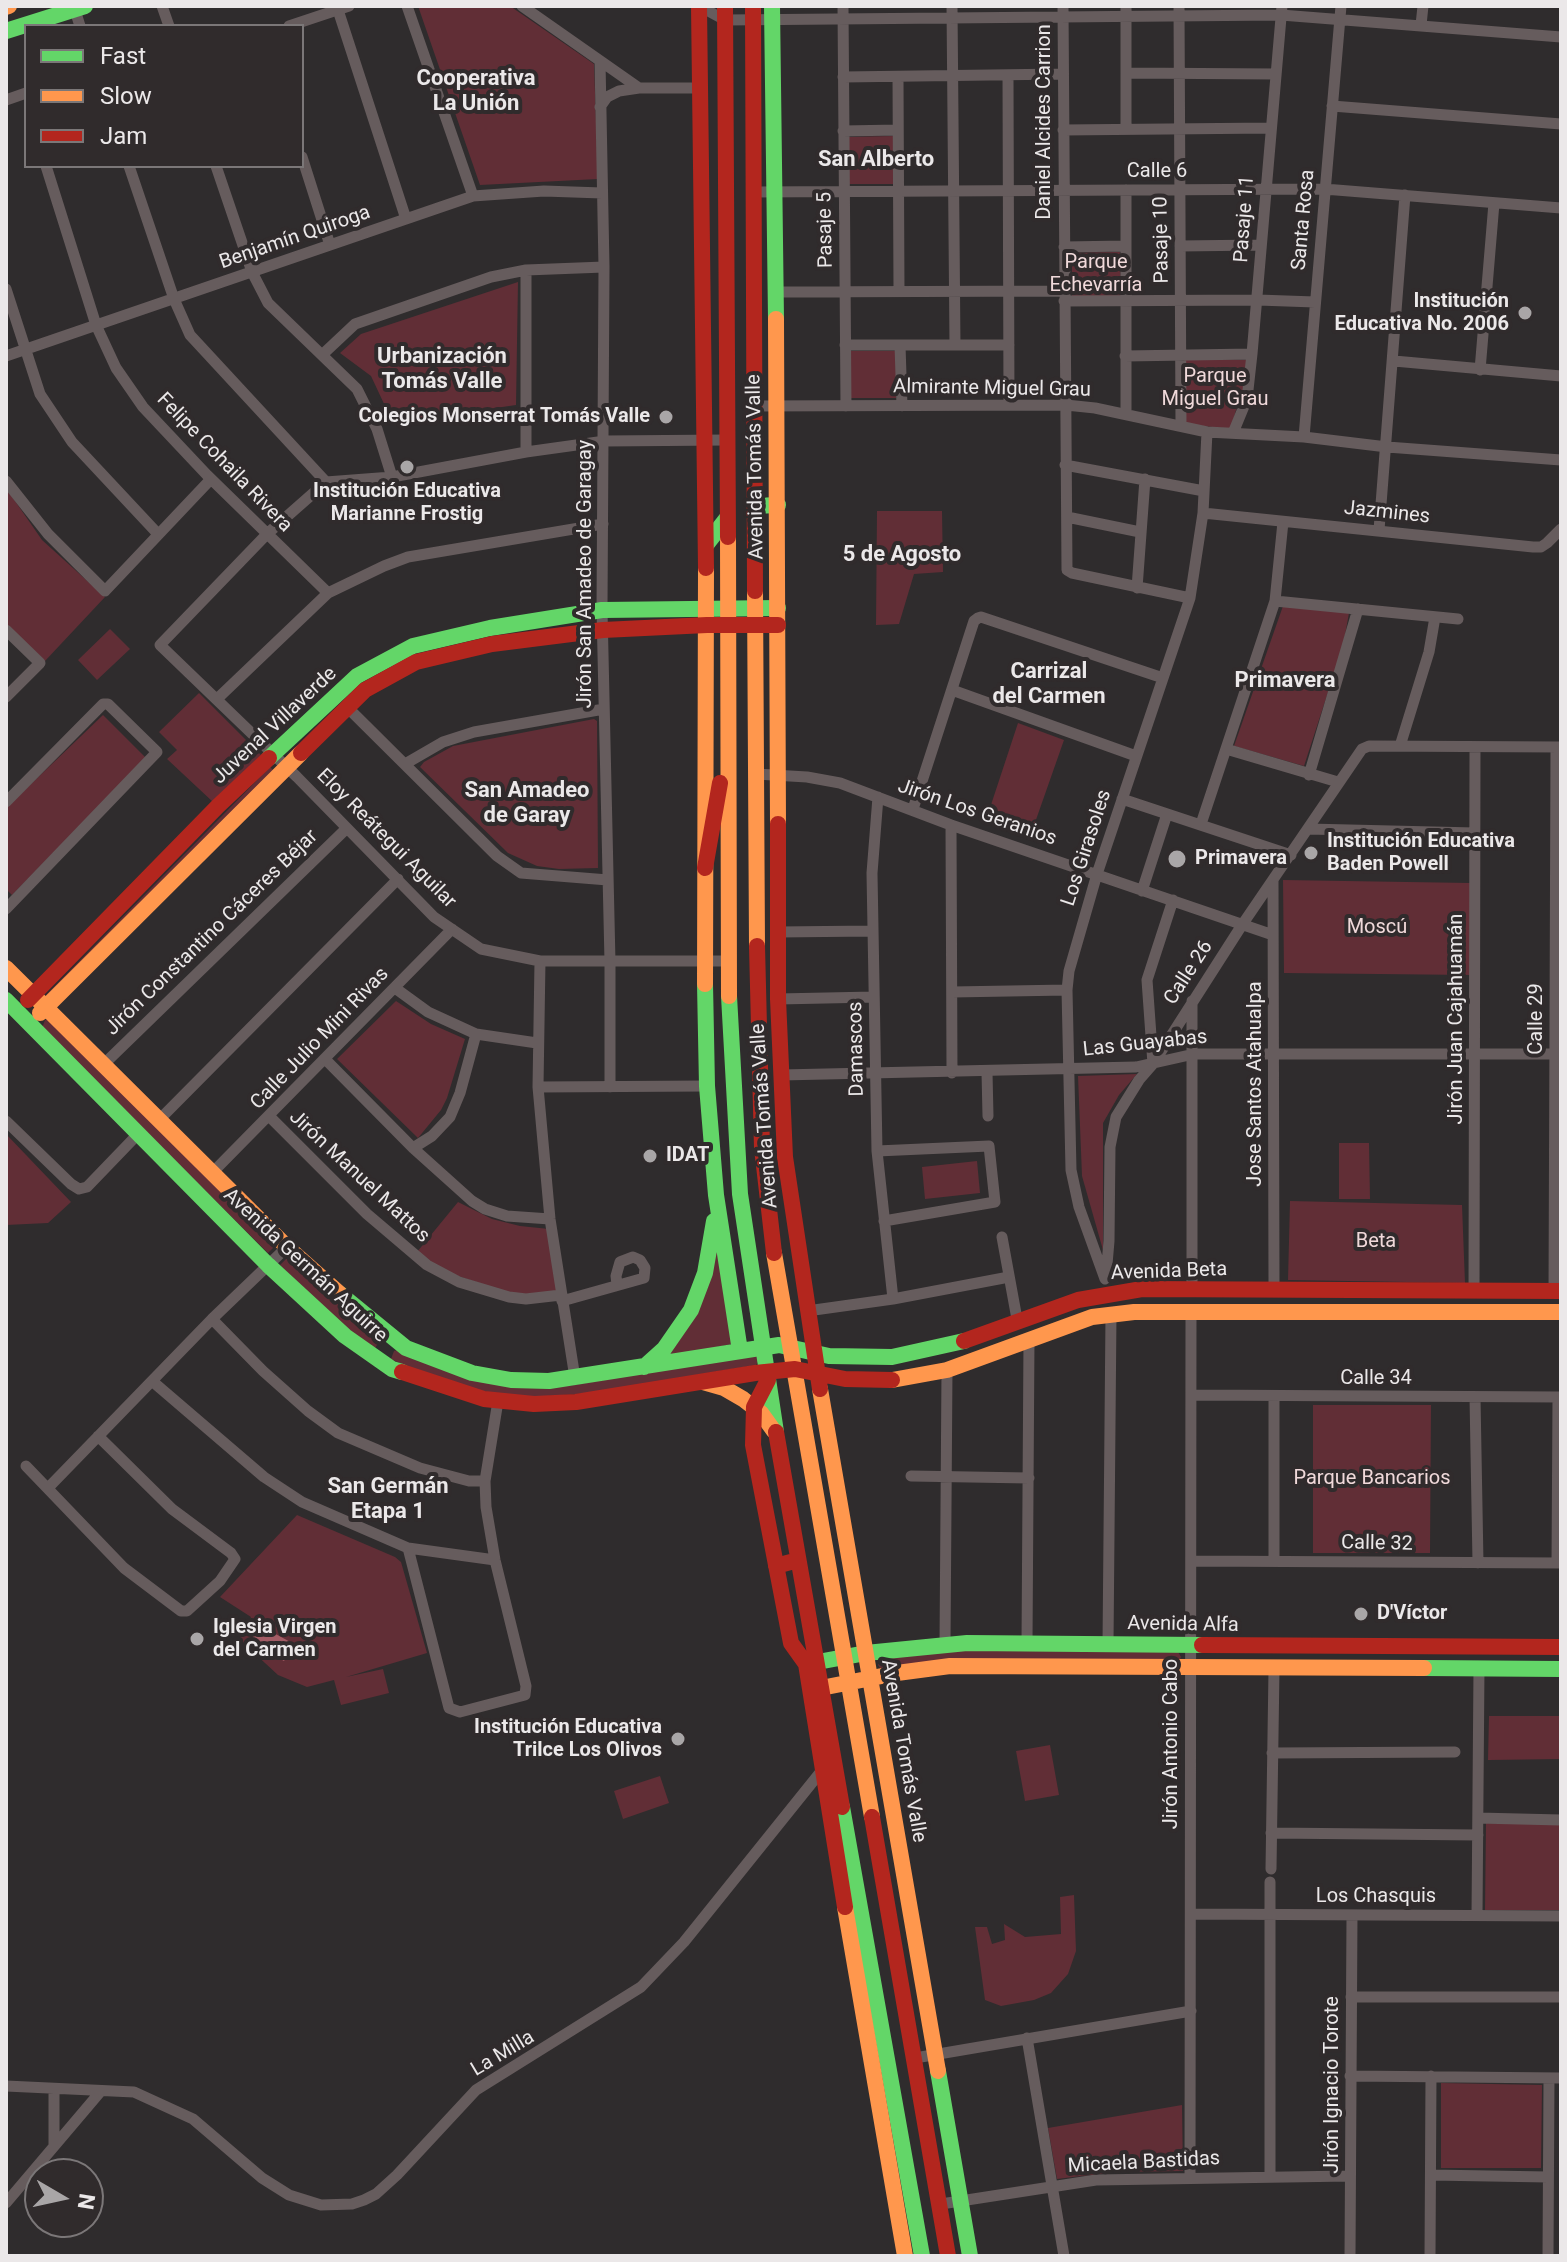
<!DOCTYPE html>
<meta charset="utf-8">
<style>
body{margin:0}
#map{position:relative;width:1567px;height:2262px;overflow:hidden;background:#2f2c2d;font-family:Roboto,sans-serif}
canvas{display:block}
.frame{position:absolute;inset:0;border:8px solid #ebe8e9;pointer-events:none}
.legend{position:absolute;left:24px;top:24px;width:280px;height:144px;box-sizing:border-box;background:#302b2c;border:2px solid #7b7778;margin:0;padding:10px 14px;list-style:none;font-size:24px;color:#ebe8e9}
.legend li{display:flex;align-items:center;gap:16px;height:40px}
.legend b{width:40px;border:2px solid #7b7778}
.north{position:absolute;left:24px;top:2158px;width:80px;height:80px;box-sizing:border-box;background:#302b2c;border:2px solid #7b7778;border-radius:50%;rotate:99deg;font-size:22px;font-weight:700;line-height:32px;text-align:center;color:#ebe8e9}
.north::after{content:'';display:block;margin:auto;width:28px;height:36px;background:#a9a6a7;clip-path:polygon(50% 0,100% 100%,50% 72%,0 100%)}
</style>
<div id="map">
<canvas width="1567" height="2262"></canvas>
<div class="frame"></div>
<ul class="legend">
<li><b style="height:10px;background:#63d668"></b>Fast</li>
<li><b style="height:10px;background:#ff974d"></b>Slow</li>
<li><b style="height:10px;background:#b3261e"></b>Jam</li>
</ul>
<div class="north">N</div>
</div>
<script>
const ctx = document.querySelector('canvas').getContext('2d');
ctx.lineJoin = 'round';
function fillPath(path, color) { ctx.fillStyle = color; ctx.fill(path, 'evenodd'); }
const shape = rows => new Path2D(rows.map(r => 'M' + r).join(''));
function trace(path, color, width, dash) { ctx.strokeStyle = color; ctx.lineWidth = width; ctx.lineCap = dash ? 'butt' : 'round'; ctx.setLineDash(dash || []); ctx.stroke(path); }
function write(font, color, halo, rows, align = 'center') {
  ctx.font = font + ' Roboto,sans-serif'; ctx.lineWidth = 8; ctx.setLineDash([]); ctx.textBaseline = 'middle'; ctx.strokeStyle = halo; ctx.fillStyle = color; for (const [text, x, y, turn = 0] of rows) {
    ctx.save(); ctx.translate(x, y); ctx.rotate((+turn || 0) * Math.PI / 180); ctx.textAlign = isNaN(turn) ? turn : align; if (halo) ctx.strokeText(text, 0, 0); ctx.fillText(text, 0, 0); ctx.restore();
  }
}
fillPath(shape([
 [418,6,510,6,594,64,598,179,480,185],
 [894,136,894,184,847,184,848,137],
 [1120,252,1121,296,1072,297,1072,253],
 [518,282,516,405,393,423,371,376,340,353,361,334],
 [849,351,896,351,896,398,850,398],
 [1184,358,1249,360,1242,402,1236,410,1231,429,1184,424],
 [6,488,42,540,105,597,45,661,6,624],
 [877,511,942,511,943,572,914,574,899,624,876,625],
 [1283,606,1349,613,1343,646,1304,766,1234,746],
 [110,629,130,649,97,680,78,660],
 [199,693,261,755,213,802,167,759,177,750,159,732],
 [103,715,146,758,12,895,6,889,6,808],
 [594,719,597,721,598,868,559,869,537,866,508,853,420,767,424,762,453,746],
 [1018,723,1064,740,1031,834,986,820],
 [270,767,274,771,49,1002,44,997],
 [1283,880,1470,883,1471,975,1284,973],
 [396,1001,431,1024,465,1039,447,1098,441,1110,418,1138,337,1059],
 [50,1019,276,1245,268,1253,42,1028,45,1020],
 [1137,1074,1119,1095,1103,1123,1103,1250,1082,1176,1078,1076],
 [6,1134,71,1202,48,1223,6,1225],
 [1369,1143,1370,1199,1339,1199,1339,1143],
 [977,1161,980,1193,925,1199,922,1167],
 [1290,1201,1462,1205,1465,1283,1288,1280],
 [458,1202,492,1219,520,1226,549,1229,557,1295,512,1294,443,1271,417,1252],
 [718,1246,732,1344,664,1358],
 [290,1255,348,1314,380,1340,374,1350,341,1324,280,1265],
 [397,1350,568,1386,755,1354,759,1360,756,1365,590,1393,521,1398,471,1389,417,1371,391,1359,394,1351],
 [1313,1405,1431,1405,1430,1553,1313,1553],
 [297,1515,395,1557,401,1562,427,1653,346,1677,383,1669,389,1693,341,1705,334,1680,307,1687,278,1675,239,1639,251,1617,220,1597],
 [945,1648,1177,1650,1181,1657,1179,1661,881,1669,878,1665,881,1659],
 [1489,1716,1561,1716,1561,1759,1488,1760],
 [1050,1745,1059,1795,1025,1801,1016,1751],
 [660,1776,669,1803,623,1819,614,1791],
 [1486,1823,1561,1824,1561,1910,1485,1910],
 [1074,1895,1076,1951,1068,1974,1051,1993,1034,2000,1001,2006,985,2000,975,1927,987,1927,992,1944,1005,1940,1004,1924,1025,1937,1061,1934,1060,1897],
 [1441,2083,1542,2085,1541,2168,1441,2168],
 [1182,2105,1183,2171,1114,2172,1057,2179,1048,2128]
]), '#612e36');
fillPath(shape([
 [259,1625,294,1644,284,1661,250,1642]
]), '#a35c65');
trace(shape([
 [162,6,169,26],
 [407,6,473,196],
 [522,6,639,88,700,88],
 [699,6,725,20,1281,15,1561,37],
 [843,6,846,406],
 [952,6,955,345],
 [1063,6,1067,570,1072,573,1190,598],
 [1179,6,1181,426],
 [75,10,80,26],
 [338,10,406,219],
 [1421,25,1423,6],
 [289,26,349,6],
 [600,61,604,267,602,610,610,962,610,1087],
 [1126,73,1276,74],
 [1008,76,1009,405],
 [843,77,1063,74],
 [898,77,899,291],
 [6,100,26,93],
 [1332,106,1561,124],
 [600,107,607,97,619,91,639,88],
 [1126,129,1126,6],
 [1063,130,1271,128],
 [843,131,898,130],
 [302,157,330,245],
 [46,166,96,325,116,368,143,407,207,475,328,593],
 [129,166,174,299,190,335,326,482],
 [216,166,252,272,268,303,357,389,377,429,392,477],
 [1126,190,1126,414],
 [753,192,1324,189,1561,208],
 [1180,246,1261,245],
 [1064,247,1125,246],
 [526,270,526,452],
 [6,289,40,394,72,442,158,534],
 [774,292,1064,291],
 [1064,301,1258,300,1315,302],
 [845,345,1009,345],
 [900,345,902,406],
 [322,355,355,324,491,277,526,270,604,267],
 [6,356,473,196,544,191,602,193],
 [1125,356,1252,354],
 [1394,361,1561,376],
 [1480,370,1494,203],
 [754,406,1066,405,1095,408,1207,432,1304,437,1387,447,1561,460],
 [1233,433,1247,399,1252,354,1282,6],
 [1304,437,1341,6],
 [726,440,605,441,526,452,392,477,326,482,267,534,160,645,297,777,434,917,481,949,540,961,727,961],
 [1065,465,1204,491],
 [6,481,48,534,105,591,211,479],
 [1203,513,1533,547,1541,547,1547,543,1561,529],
 [1067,517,1140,532],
 [1379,530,1405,195],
 [1137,588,1145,479],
 [1275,601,1458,619],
 [6,630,40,663,6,697],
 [952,690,1136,756],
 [217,699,328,593,384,566,408,557,603,524],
 [347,707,497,856,521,873,608,880],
 [1400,746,1429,652,1435,617],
 [1226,749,1338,782],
 [405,764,443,742,474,732,604,709],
 [756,774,807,777,840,783,951,825,1273,935],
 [1309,775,1358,609],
 [878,797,872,873,877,1151,893,1299],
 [1122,799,1291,855],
 [6,802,103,704,108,704,157,752,6,909],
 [913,809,974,621,978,618,981,617,1163,678],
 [1201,824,1275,601,1283,522],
 [951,825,952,1073],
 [1308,829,1475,833],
 [1273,880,1274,1289],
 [1142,891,1167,814],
 [778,932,872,931],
 [540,961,538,1087,550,1219,575,1378],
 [395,988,428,1012,476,1034,537,1043],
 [952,992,1067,990],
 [778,999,874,997],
 [325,1059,413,1148,472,1201,485,1209,507,1216,550,1219],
 [1153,1064,1147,980,1173,900],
 [103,1065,347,828],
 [987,1072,988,1116],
 [781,1075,1136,1067,1194,1054,1561,1054],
 [538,1087,707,1086],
 [269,1116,367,1214,427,1265,459,1282,509,1297,526,1299,561,1295],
 [159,1120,398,879],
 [6,1121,71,1184,79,1189,87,1187,139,1133],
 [413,1148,432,1136,450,1117,460,1093,476,1034],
 [877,1151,989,1146,995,1202,884,1221],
 [212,1173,452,929],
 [1002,1237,1017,1319],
 [1106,1276,1109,1241,1110,1147,1116,1117,1139,1080,1153,1064,1242,925,1362,749,1369,746,1561,747],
 [1105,1279,1079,1207,1071,1170,1067,990,1069,971,1097,874,1190,598,1203,513,1207,432],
 [1192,1288,1192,1001],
 [1474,1290,1475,748],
 [1554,1291,1556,747],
 [562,1301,644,1278,645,1268,640,1260,633,1257,620,1262,616,1276,617,1285],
 [807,1311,893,1299,1009,1277],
 [212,1319,263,1371,308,1411,338,1433,420,1468,469,1481,485,1481],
 [152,1381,264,1477,302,1502,408,1548,495,1560],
 [1192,1395,1561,1397],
 [1274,1397,1274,1561],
 [1475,1397,1478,1563],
 [26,1466,124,1568,181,1611,187,1611,220,1581,235,1559,231,1553,172,1509,98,1436],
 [911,1476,1029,1478],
 [48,1488,212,1319,287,1247],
 [408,1548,449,1708,460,1712,525,1695,526,1686,495,1560,486,1507,485,1481,498,1401],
 [1192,1561,1561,1563],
 [1557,1563,1558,1397],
 [1027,1643,1029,1339],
 [945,1644,947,1370],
 [1108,1644,1111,1314],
 [1272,1753,1455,1752],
 [1478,1818,1561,1820],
 [1271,1833,1478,1835],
 [1271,1869,1274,1669],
 [1191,1914,1561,1916],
 [1477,1915,1479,1668],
 [1351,1997,1561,1997],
 [1027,2038,1064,2256],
 [915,2058,1191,2011],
 [1350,2076,1561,2078],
 [6,2086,134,2092,193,2119,262,2178,289,2195,321,2205,352,2204,364,2200,376,2194,397,2175,476,2090,641,1987,684,1942,823,1769],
 [54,2146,54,2089],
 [1431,2175,1548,2177],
 [1190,2177,1191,1312],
 [1270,2177,1270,1882],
 [6,2203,101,2091],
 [941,2204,1096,2180,1350,2176],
 [1350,2256,1352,1915],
 [1430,2256,1431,2076],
 [1548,2256,1549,2078]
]), '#665c5d', 11);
trace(shape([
 [772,6,776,319],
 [6,31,85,6],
 [755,506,778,505],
 [706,545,727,518],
 [269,758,357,676,413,646,490,628,602,610,778,608],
 [705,984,707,1086,716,1195,740,1351],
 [729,996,740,1194,776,1432],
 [6,1000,268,1265,345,1336,392,1369,402,1372],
 [340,1294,406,1348,472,1373,511,1380,549,1381,779,1345,829,1356,892,1357,964,1341],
 [644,1367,664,1349,691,1310,705,1273,714,1221],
 [807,1664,866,1653,967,1643,1202,1645],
 [1424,1668,1561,1669],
 [842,1807,922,2256],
 [938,2071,970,2256]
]), '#63d668', 16);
trace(shape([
 [6,7,9,6],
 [776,319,778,824],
 [728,537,729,996],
 [755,591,757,946],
 [6,968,287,1247,340,1294],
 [705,984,706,568],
 [40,1013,301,753],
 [774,1253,872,1817],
 [892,1380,947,1370,1092,1317,1134,1312,1561,1312],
 [703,1382,724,1388,743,1399,761,1413,774,1431],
 [820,1389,938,2071],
 [811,1690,897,1673,950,1666,1424,1668],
 [845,1907,905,2256]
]), '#ff974d', 16);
trace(shape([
 [699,6,706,568],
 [725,6,728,537],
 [753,6,755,591],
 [301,753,365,690,416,662,492,644,603,630,707,625,778,625],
 [778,824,778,999,785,1157,820,1389],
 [705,868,720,783],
 [757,946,762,1148,774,1253],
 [28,1000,218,806,269,758],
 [964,1341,1078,1300,1142,1289,1561,1291],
 [402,1372,484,1399,534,1404,576,1402,755,1373,795,1369,845,1379,892,1380],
 [768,1380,754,1407,753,1445,791,1643,806,1664,845,1907],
 [776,1432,842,1807],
 [776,1566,798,1560],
 [1202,1645,1561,1647],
 [872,1817,948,2256]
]), '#b3261e', 16);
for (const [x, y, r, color] of [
 [1525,313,8,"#a9a6a7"],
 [666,417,8,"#a9a6a7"],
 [407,467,8,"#a9a6a7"],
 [1311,853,8,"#a9a6a7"],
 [1177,859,10,"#a9a6a7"],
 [650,1156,8,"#a9a6a7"],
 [1361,1614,8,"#a9a6a7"],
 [197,1639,8,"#a9a6a7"],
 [678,1739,8,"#a9a6a7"]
]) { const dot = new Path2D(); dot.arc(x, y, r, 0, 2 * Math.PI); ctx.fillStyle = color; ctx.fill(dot); trace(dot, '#302b2c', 3); }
write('20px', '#ebe8e9', '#302b2c', [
 ["Daniel Alcides Carrion",1045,122,-90],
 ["Calle 6",1157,172],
 ["Pasaje 11",1245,219,-86],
 ["Santa Rosa",1304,220,-85],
 ["Pasaje 5",826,230,-91],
 ["Benjamín Quiroga",295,238,-19],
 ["Pasaje 10",1162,240,-91],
 ["Almirante Miguel Grau",992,389,1],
 ["Felipe Cohaila Rivera",224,463,46],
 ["Avenida Tomás Valle",756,467,-91],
 ["Jazmines",1387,513,6],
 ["Jirón San Amadeo de Garagay",586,574,-90],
 ["Juvenal Villaverde",275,726,-43],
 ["Jirón Los Geranios",977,813,19],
 ["Eloy Reátegui Aguilar",386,839,45],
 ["Los Girasoles",1087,848,-72],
 ["Jirón Constantino Cáceres Béjar",212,933,-44],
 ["Calle 26",1189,973,-57],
 ["Jirón Juan Cajahuamán",1457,1019,-90],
 ["Calle 29",1537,1019,-90],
 ["Calle Julio Mini Rivas",320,1039,-46],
 ["Las Guayabas",1145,1044,-6],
 ["Damascos",857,1049,-91],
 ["Jose Santos Atahualpa",1256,1084,-90],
 ["Avenida Tomás Valle",765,1116,-94],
 ["Jirón Manuel Mattos",359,1177,43],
 ["Avenida Germán Aguirre",305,1266,43],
 ["Avenida Beta",1169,1272,-2],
 ["Calle 34",1376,1379],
 ["Calle 32",1377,1544,1],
 ["Avenida Alfa",1183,1625,1],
 ["Jirón Antonio Cabo",1172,1744,-90],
 ["Avenida Tomás Valle",903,1751,80],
 ["Los Chasquis",1376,1897],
 ["La Milla",503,2054,-31],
 ["Jirón Ignacio Torote",1333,2085,-90],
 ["Micaela Bastidas",1144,2163,-3]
]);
write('20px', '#f0d9da', '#302b2c', [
 ["Parque",1096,263],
 ["Echevarría",1096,286],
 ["Parque",1215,377],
 ["Miguel Grau",1215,400],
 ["Moscú",1377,928],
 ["Beta",1376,1242],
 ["Parque Bancarios",1372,1479]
]);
write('bold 20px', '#ebe8e9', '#302b2c', [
 ["Institución",1509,302,"right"],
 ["Educativa No. 2006",1509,325,"right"],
 ["Colegios Monserrat Tomás Valle",650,417,"right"],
 ["Institución Educativa",407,492,"center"],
 ["Marianne Frostig",407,515,"center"],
 ["Institución Educativa",1327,842],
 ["Baden Powell",1327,865],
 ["Primavera",1195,859],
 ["IDAT",666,1156],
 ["D'Víctor",1377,1614],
 ["Iglesia Virgen",213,1628],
 ["del Carmen",213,1651],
 ["Institución Educativa",662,1728,"right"],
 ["Trilce Los Olivos",662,1751,"right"]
], 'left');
write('bold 22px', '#ebe8e9', '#302b2c', [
 ["Cooperativa",476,79],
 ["La Unión",476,104],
 ["San Alberto",876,160],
 ["Urbanización",442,357],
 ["Tomás Valle",442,382],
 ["5 de Agosto",902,555],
 ["Carrizal",1049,672],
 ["del Carmen",1049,697],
 ["Primavera",1285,681],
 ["San Amadeo",527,791],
 ["de Garay",527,816],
 ["San Germán",388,1487],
 ["Etapa 1",388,1512]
]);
</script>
